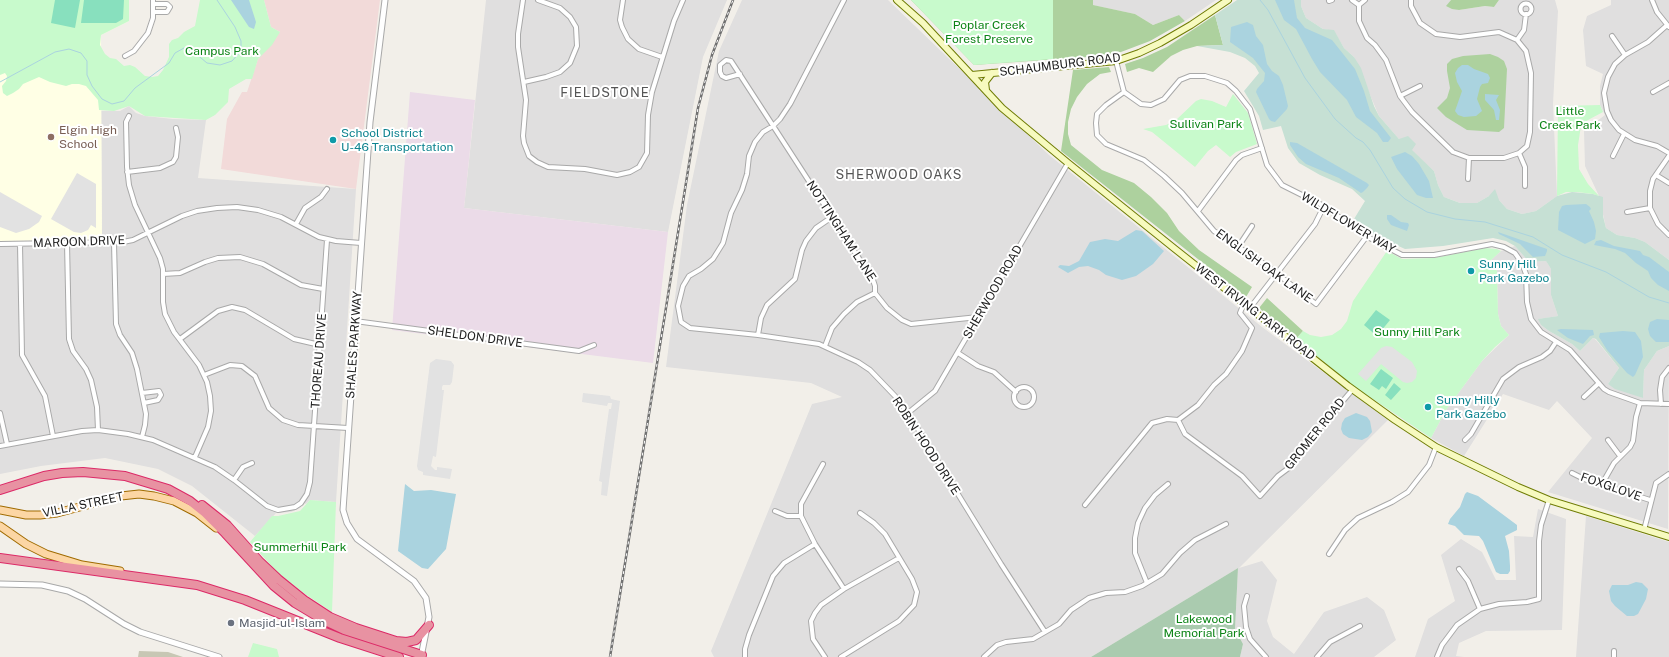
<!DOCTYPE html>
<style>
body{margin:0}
canvas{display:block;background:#f2efe9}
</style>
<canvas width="1669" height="657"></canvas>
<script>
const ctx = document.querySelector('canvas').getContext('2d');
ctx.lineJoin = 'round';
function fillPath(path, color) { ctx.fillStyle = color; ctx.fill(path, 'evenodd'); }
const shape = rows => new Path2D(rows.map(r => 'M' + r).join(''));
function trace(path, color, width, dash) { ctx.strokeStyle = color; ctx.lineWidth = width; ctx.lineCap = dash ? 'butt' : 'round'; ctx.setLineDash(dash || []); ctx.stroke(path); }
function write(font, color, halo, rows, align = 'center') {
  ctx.font = font + ' "Public Sans",sans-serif'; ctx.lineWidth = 4; ctx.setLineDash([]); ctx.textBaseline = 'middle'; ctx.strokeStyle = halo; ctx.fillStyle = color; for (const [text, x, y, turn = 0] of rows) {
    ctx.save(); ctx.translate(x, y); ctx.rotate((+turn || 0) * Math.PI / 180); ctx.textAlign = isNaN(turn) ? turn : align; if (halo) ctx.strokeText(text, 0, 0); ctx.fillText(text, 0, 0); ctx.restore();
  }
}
fillPath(shape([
 [486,0,727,0,703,57,668,232,464,208],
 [742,0,888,0,1049,155,1262,327,1388,420,1239,568,1262,561,1277,580,1267,621,1273,637,1294,654,1324,612,1367,597,1384,610,1396,640,1374,657,1240,657,1243,644,1235,629,1238,568,1091,657,714,657,711,651,812,404,842,397,811,383,666,367,687,205,719,51],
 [1093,0,1216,0,1185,21,1179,15,1153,25,1135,14,1092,5],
 [1301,0,1451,0,1447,6,1459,10,1485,6,1494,7,1499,0,1555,0,1558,11,1553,104,1557,196,1536,211,1522,214,1507,209,1499,200,1489,196,1477,203,1460,203,1444,197,1438,185,1434,171,1399,139,1379,116,1354,57,1344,48,1334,31,1323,29,1306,18,1301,6],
 [1611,0,1669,0,1669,260,1645,242,1635,238,1617,235,1606,228,1599,196,1585,166,1584,131,1605,115,1600,105,1600,86,1603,74,1586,66,1583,30,1587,16,1611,5],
 [129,106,136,113,145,116,173,119,206,120,198,178,356,189,336,502,310,500,306,504,304,503,300,508,291,512,276,513,255,536,192,486,158,469,105,458,41,466,0,474,0,241,102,240,101,111,120,111],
 [1515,246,1529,262,1546,261,1551,269,1551,295,1558,316,1539,319,1541,325,1549,331,1572,344,1580,351,1593,338,1596,340,1619,368,1608,384,1643,398,1644,370,1657,351,1669,346,1668,529,1548,492,1592,438,1557,401,1549,410,1503,394,1464,456,1431,438,1446,410,1482,361,1509,335,1501,326,1498,314,1497,271,1490,261,1501,251],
 [1538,509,1566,519,1562,630,1486,631,1459,643,1456,656,1464,657,1415,657,1428,619,1455,601,1441,555,1461,539,1482,552,1496,580,1516,580,1514,536,1533,537],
 [1586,516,1669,542,1669,657,1576,657]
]), '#e0dfdf');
fillPath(shape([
 [264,0,380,0,356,189,221,169,227,119,242,92,247,92,258,59,280,32,271,27]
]), '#f2dad9');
fillPath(shape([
 [410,92,475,100,464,208,668,232,653,363,392,330]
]), '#ebdbe8');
fillPath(shape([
 [0,0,129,0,129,21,101,35,102,240,0,241]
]), '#ffffe5');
fillPath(shape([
 [139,651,168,652,183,657,138,657]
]), '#c7c7b4');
fillPath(shape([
 [911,0,1093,0,1093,5,1135,14,1153,25,1179,15,1185,21,1150,41,1121,52,1088,57,974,65],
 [1451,0,1499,0,1494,7,1485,6,1459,10,1452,9,1446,6],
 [1215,15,1223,45,1197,46,1183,50,1171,56,1153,72,1139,68,1127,72,1125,64,1143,58,1167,47],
 [1490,54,1498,57,1504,61,1507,69,1504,128,1499,132,1467,130,1446,117,1437,108,1447,98,1450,88,1447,71,1447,64,1452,59,1463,56],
 [1109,67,1111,72,1100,74,1087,84,1077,97,1071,109,1068,122,1068,134,1071,145,1102,170,1134,183,1151,197,1167,213,1179,231,1199,250,1252,287,1246,297,1061,151,1073,70],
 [1267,298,1303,331,1296,339,1259,308]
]), '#add19e');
fillPath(shape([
 [1237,0,1301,0,1301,6,1306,18,1323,29,1334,30,1344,48,1354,57,1361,68,1374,106,1379,116,1399,139,1408,136,1416,144,1412,150,1434,171,1438,185,1444,197,1460,203,1477,203,1489,196,1495,189,1499,200,1507,209,1522,214,1536,211,1557,196,1572,192,1593,194,1603,197,1603,216,1606,228,1617,235,1635,238,1645,242,1669,260,1669,346,1657,351,1644,370,1643,398,1615,389,1608,384,1619,368,1596,339,1593,338,1580,351,1572,344,1549,331,1541,325,1538,319,1558,316,1551,295,1551,269,1546,261,1529,262,1515,246,1506,241,1493,238,1443,246,1405,249,1372,234,1354,219,1365,201,1352,189,1320,175,1299,163,1288,148,1281,126,1263,130,1259,116,1244,91,1259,73,1255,66,1245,58,1230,52,1197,46,1223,45,1215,15]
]), '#c6e0d4');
fillPath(shape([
 [1238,568,1235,629,1243,644,1240,657,1091,657]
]), '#aacbaf');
fillPath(shape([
 [0,0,129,0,129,21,101,35,100,45,105,54,110,58,116,59,124,66,130,65,135,67,145,76,152,77,158,76,163,70,169,57,169,44,172,40,178,38,184,32,195,26,200,0,264,0,271,27,280,32,272,45,258,59,252,79,246,79,229,89,228,102,215,115,206,120,145,116,129,106,114,111,99,110,98,100,86,86,79,84,72,84,66,86,50,82,39,77,23,84,19,89,13,93,7,96,3,93,2,86,6,81,7,76,5,73,0,75],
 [911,0,1053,0,1053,59,974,65],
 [1233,94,1248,113,1257,144,1236,152,1230,157,1216,145,1208,151,1195,167,1152,132,1143,129,1166,125,1176,120,1196,101,1201,99,1212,101,1226,107],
 [1600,105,1603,112,1588,120,1581,126,1578,145,1579,169,1588,184,1599,196,1593,194,1577,192,1566,192,1557,196,1558,106],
 [1485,248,1497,249,1501,251,1490,261,1497,271,1498,314,1501,326,1509,335,1495,347,1482,361,1446,410,1431,438,1355,387,1296,339,1303,331,1310,335,1321,337,1332,335,1341,329,1347,321,1353,301,1387,251,1402,259,1434,258],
 [310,500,336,502,332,612,305,594,277,572,250,542,272,516,278,516,300,511],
 [253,643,277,649,279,657,248,657]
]), '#c8facc');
fillPath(shape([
 [55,0,80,0,75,28,51,23],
 [84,0,124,0,123,19,116,23,81,23],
 [1376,310,1390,320,1377,336,1364,325],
 [1381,369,1393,378,1386,389,1382,386,1379,390,1370,384],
 [1394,383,1401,389,1391,400,1385,395]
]), '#88e0be');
fillPath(shape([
 [77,173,96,184,96,228,91,225,88,230,81,233,74,232,51,219],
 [0,192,42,216,39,222,29,229,16,233,0,227],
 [1386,346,1392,347,1412,362,1417,371,1416,378,1412,382,1407,383,1403,382,1381,364,1366,381,1358,374,1381,348],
 [436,359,451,361,454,365,452,382,450,385,443,385,442,387,442,390,444,390,436,457,433,456,431,466,435,470,437,470,437,467,452,469,450,479,423,475,423,472,418,470,417,466,430,363],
 [583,393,610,396,611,399,620,401,607,496,601,495,602,482,599,481,609,409,611,409,612,403,608,403,607,406,582,402]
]), '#e2e2e2');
fillPath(shape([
 [231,0,249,0,256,22,254,29,249,27],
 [1275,0,1294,0,1297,18,1305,28,1332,40,1355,69,1364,91,1370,111,1391,138,1388,142,1383,142,1377,133,1356,117,1347,100,1320,72,1312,59,1296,29,1284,20],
 [1247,22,1253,25,1256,36,1263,45,1267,64,1272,71,1279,76,1283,85,1288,106,1287,109,1275,122,1271,121,1269,119,1256,92,1257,89,1264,81,1265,73,1253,58,1230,42,1231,27],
 [1462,65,1468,65,1474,69,1488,74,1490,78,1488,83,1482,84,1480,87,1477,99,1482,111,1476,116,1464,117,1458,115,1455,111,1462,91,1457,82,1455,73,1458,68],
 [1485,94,1499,95,1496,100,1500,110,1499,120,1496,120,1494,110,1485,100],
 [1290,142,1297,143,1367,183,1369,185,1367,188,1363,192,1361,193,1339,178,1306,164,1298,157,1290,145],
 [1405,152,1412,156,1419,164,1429,181,1433,198,1426,198,1417,195,1397,169,1391,157],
 [1586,204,1590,207,1591,209,1589,211,1594,222,1596,231,1595,239,1585,244,1558,230,1559,212,1562,206,1566,205],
 [1387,215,1391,215,1401,222,1408,223,1409,225,1407,231,1391,225,1387,219],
 [1136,230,1142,231,1164,251,1153,264,1136,276,1122,280,1106,275,1099,270,1088,266,1079,267,1068,273,1058,267,1060,265,1069,266,1079,261,1090,242,1105,239,1118,241],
 [1498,232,1547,249,1547,251,1545,256,1533,257,1520,244,1499,234],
 [1601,240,1614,246,1640,251,1643,255,1649,257,1669,272,1669,291,1658,285,1651,278,1648,271,1636,263,1625,253,1615,249,1594,245,1596,241],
 [1657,319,1669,320,1669,342,1656,342,1650,336,1648,329,1650,322],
 [1561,329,1593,330,1594,335,1590,336,1583,344,1568,338,1557,330],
 [1623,331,1635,332,1641,341,1643,357,1635,375,1633,377,1627,373,1607,350,1599,337,1600,333],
 [1356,413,1367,417,1370,421,1372,432,1368,437,1362,440,1349,438,1343,434,1341,429,1342,423,1345,418],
 [405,484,414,491,431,490,456,494,446,549,428,569,422,568,398,551],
 [1467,492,1478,496,1517,525,1517,530,1505,536,1509,551,1510,566,1510,571,1508,574,1500,574,1496,572,1483,541,1479,536,1464,535,1455,526,1448,524,1450,519,1460,507,1465,494],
 [1636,582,1642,583,1648,589,1646,599,1638,614,1634,616,1627,616,1615,606,1611,601,1609,591,1612,585,1628,585]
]), '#aad3df');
trace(shape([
 [1260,0,1268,10,1305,78,1335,119,1356,138,1363,142,1370,150,1393,188,1405,199,1427,212,1455,219,1485,222,1533,237,1562,255,1606,272,1649,297,1669,303],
 [0,82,55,52,69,49,81,53,87,61,87,75,92,86,102,99,112,104,124,101,135,88,169,63,175,53,184,48,195,53,207,63,220,65,232,61,241,51,241,41,235,27,217,0]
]), '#aad3df', 1);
const minor = shape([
 [523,0,518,34,518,47,526,100,523,136,524,143,529,156,537,162,548,167,585,169,617,175,630,172,639,167,647,153,648,115,652,92,674,21,683,0],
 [623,0,620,20,622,27,628,39,639,49,662,57],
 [844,0,790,104,780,119,773,126,763,132,755,142,749,156,747,174,742,190,731,213,723,243,713,259,701,269,689,276,683,286,678,306,681,322,690,328,758,335,819,344,858,362,870,370,895,396,908,413,1001,564,1045,632],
 [1352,0,1359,5],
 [1365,0,1359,5,1359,21,1367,38,1375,45,1386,60,1400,96,1412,112,1453,152,1469,158,1504,158,1519,153,1527,146,1530,132,1531,73,1526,51,1517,40,1499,32,1460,37,1436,34,1420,23,1411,6,1411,0],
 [1652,0,1657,12,1669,27],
 [1329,1,1332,0],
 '1520.5 9a5.5 5.5 0 1 1 11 0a5.5 5.5 0 1 1-11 0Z',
 [153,4,167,4,170,7,167,12,153,12],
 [1666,26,1648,42,1625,55,1615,64,1608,77,1604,93,1607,111,1611,120,1619,130,1635,140,1657,146,1669,153],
 [1612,36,1625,55],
 [1517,40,1524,30,1526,14],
 [125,56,134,51,148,33,153,18,153,0],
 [1116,61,1124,92,1141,104,1151,105,1164,99,1180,80,1190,76,1205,76,1227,83,1236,91,1250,109,1267,165,1282,185,1324,206,1364,235,1402,255,1434,255,1492,244,1504,247,1515,253,1522,263,1526,274,1527,302,1531,319,1541,332,1570,350,1604,389,1609,392,1640,403,1669,404],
 [740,74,726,78,722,76,720,72,720,65,726,60,731,61,733,64,873,280,875,286,875,293,887,308,902,320,911,324,978,317],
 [524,82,546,77,560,72,570,63,577,46,576,27,570,17,560,8,538,0],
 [1124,92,1106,105,1097,114,1096,123,1097,135,1106,144,1144,160,1164,176,1182,193,1214,231,1267,266,1316,304,1367,236],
 [1653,92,1669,83],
 [1400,96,1420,86],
 [129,116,126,122,127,167,129,185,135,205,160,258,163,269,163,302,165,314,174,332,199,365,207,382,210,396,211,411,208,427,195,457],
 [1519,153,1525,167,1525,186],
 [1613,156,1624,134],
 [1669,156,1653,179,1650,191,1650,208,1658,224,1669,235],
 [127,172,160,168,173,162,176,157,178,137,176,128],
 [1656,175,1669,183],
 [1468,179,1469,158],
 [1198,211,1236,160,1242,155,1262,148],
 [1627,212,1650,208],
 [296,224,305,208,321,197,327,189],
 [67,243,69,339,73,351,86,369,91,380,97,407,98,430],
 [114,243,116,324,120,335,132,353,137,369,146,414,145,425,142,437],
 [0,244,123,242,133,240,182,216,197,211,217,208,237,207,258,210,281,217,319,237,336,241,361,243],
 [20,244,22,355,45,396,53,436],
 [1238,247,1252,226],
 [163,274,180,273,205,262,218,258,240,257,263,264,301,285,323,289],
 [1250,308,1315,224,1324,206],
 [355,321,579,351,594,345],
 [758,335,761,318,767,305,795,279,802,250,806,241,816,228,832,217],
 [180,339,218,311,232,307,245,310,294,339,320,345],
 [825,346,832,328,844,314,857,302,875,293],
 [958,353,978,366,994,372,1016,392],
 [204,375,230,365,242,366,255,376,269,408,283,420,298,425,348,428],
 '1014 397a10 10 0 1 1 20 0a10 10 0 1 1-20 0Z',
 [142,393,159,391,161,395,158,400,144,403],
 [1584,397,1599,383],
 [1661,404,1660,390,1662,377,1669,368],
 [0,413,7,444],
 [908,413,935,391,1068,163],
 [1178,420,1185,434,1242,476,1260,496,1278,476,1290,467,1308,442,1353,389],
 [1178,420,1198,405,1214,385,1226,374,1242,351,1252,328,1240,313,1244,303],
 [1465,440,1471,434,1503,379,1519,367,1542,357,1550,351,1556,342],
 [1608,440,1620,456],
 [0,446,82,431,98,430,128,434,153,440,215,467,234,480,267,506,278,510,295,507,301,503,307,494,310,482,327,240],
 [823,464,801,504,801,516,815,544,844,589],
 [1572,473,1584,479,1650,500],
 [234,480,243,467,252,463],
 [1602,484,1614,463,1630,447,1633,441,1636,417,1640,403],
 [1085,505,1152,423,1167,419,1178,420],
 [775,511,787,516,801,516],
 [1644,530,1656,483,1669,474],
 [1329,554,1345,530,1358,518,1392,502,1408,492,1429,465,1436,447],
 [1459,569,1468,581,1480,609],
 [1147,583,1135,553,1135,538,1138,523,1145,508,1155,495,1168,484],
 [1247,596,1244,606,1246,627,1250,639,1266,657],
 [745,657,745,649,749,635,773,576,784,563,815,544],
 [825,657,813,639,811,621,815,613,821,605,844,589,899,558],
 [841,657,899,621,914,605,917,592,912,579,885,534,874,523,860,513],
 [984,657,997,645,1006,642,1033,639,1059,624,1071,610,1089,598,1106,593,1125,592,1142,586,1162,574,1180,553,1195,540,1226,524],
 [1317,657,1330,642,1360,626],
 [1437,657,1442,645,1457,625,1480,609,1499,604,1527,602,1539,599,1539,541,1541,525,1549,500],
 [1614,657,1614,651]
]);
const tertiary = shape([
 [385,0,370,122,343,510,347,523,357,539,414,581,426,598,429,617,421,657],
 [0,584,42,585,68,591,85,599,124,624,140,632,219,657]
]);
const secondary = shape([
 [897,0,923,23,1002,108,1068,163,1175,249,1348,386,1395,420,1436,447,1518,487,1549,500,1669,537],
 [972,75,1116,61,1139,53,1160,43,1191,25,1228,0],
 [986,90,985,82,992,73]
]);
const primary = shape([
 [0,510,26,515,40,515,57,513,121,496,139,494,154,496,174,501,197,513,216,528],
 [0,526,26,544,46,554,82,565,120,571]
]);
const motorway = shape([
 [0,490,44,476,62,473,83,472,125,476,168,489,190,501,205,513,225,533,274,586,295,603,325,621,344,630,422,655],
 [202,505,227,525,260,562,278,579,304,600,330,617,356,628,396,641,407,642,416,640,429,625],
 [0,558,197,585,245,600,340,638,399,657]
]);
trace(minor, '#a9a9a9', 6);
trace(tertiary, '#a9a9a9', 7);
trace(secondary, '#707d05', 8);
trace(primary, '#a06b00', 9);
trace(motorway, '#dc2a67', 10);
trace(minor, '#fff', 4);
trace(tertiary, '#fff', 5);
trace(secondary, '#f7fabf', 6);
trace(primary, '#fcd6a4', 7);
trace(motorway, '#e892a2', 8);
const rail = shape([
 [610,657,698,108,712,55,733,0]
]);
trace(rail, '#707070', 2.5);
trace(rail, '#fff', 1, [3]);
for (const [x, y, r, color] of [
 [51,137,4,"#8d6e63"],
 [333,140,4,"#0f9aa8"],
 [1471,271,4,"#0f9aa8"],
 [1428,407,4,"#0f9aa8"],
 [231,623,4,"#6b7280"]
]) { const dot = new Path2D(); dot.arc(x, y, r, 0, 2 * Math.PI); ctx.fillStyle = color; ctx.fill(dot); trace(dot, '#fff', 1.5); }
write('12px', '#0c8416', '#fff', [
 ["Poplar Creek",989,25],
 ["Forest Preserve",989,39],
 ["Campus Park",222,51],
 ["Little",1570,111],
 ["Creek Park",1570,125],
 ["Sullivan Park",1206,124],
 ["Sunny Hill Park",1417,332],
 ["Summerhill Park",300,547],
 ["Lakewood",1204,619],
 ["Memorial Park",1204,633]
]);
write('12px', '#222', '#fff', [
 ["SCHAUMBURG ROAD",1060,65,-7],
 ["WILDFLOWER WAY",1348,223,31],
 ["NOTTINGHAM LANE",841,231,57],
 ["MAROON DRIVE",79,242,-2],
 ["ENGLISH OAK LANE",1264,266,36],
 ["SHERWOOD ROAD",993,292,-60],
 ["WEST IRVING PARK ROAD",1255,312,38],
 ["SHELDON DRIVE",475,337,8],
 ["SHALES PARKWAY",354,345,-86],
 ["THOREAU DRIVE",319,361,-86],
 ["GROMER ROAD",1315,434,-51],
 ["ROBIN HOOD DRIVE",926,446,57],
 ["FOXGLOVE",1611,487,19],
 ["VILLA STREET",83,505,-12]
]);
write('12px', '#785e54', '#fff', [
 ["Elgin High",59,130],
 ["School",59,144]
], 'left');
write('12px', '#0d838f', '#fff', [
 ["School District",341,133],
 ["U-46 Transportation",341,147],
 ["Sunny Hill",1479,264],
 ["Park Gazebo",1479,278],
 ["Sunny Hilly",1436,400],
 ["Park Gazebo",1436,414]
], 'left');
write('12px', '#5b616d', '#fff', [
 ["Masjid-ul-Islam",239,623]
], 'left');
ctx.letterSpacing = '1px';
write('13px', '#555', '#fff', [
 ["FIELDSTONE",605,93],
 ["SHERWOOD OAKS",899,175]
]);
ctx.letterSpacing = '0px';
</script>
